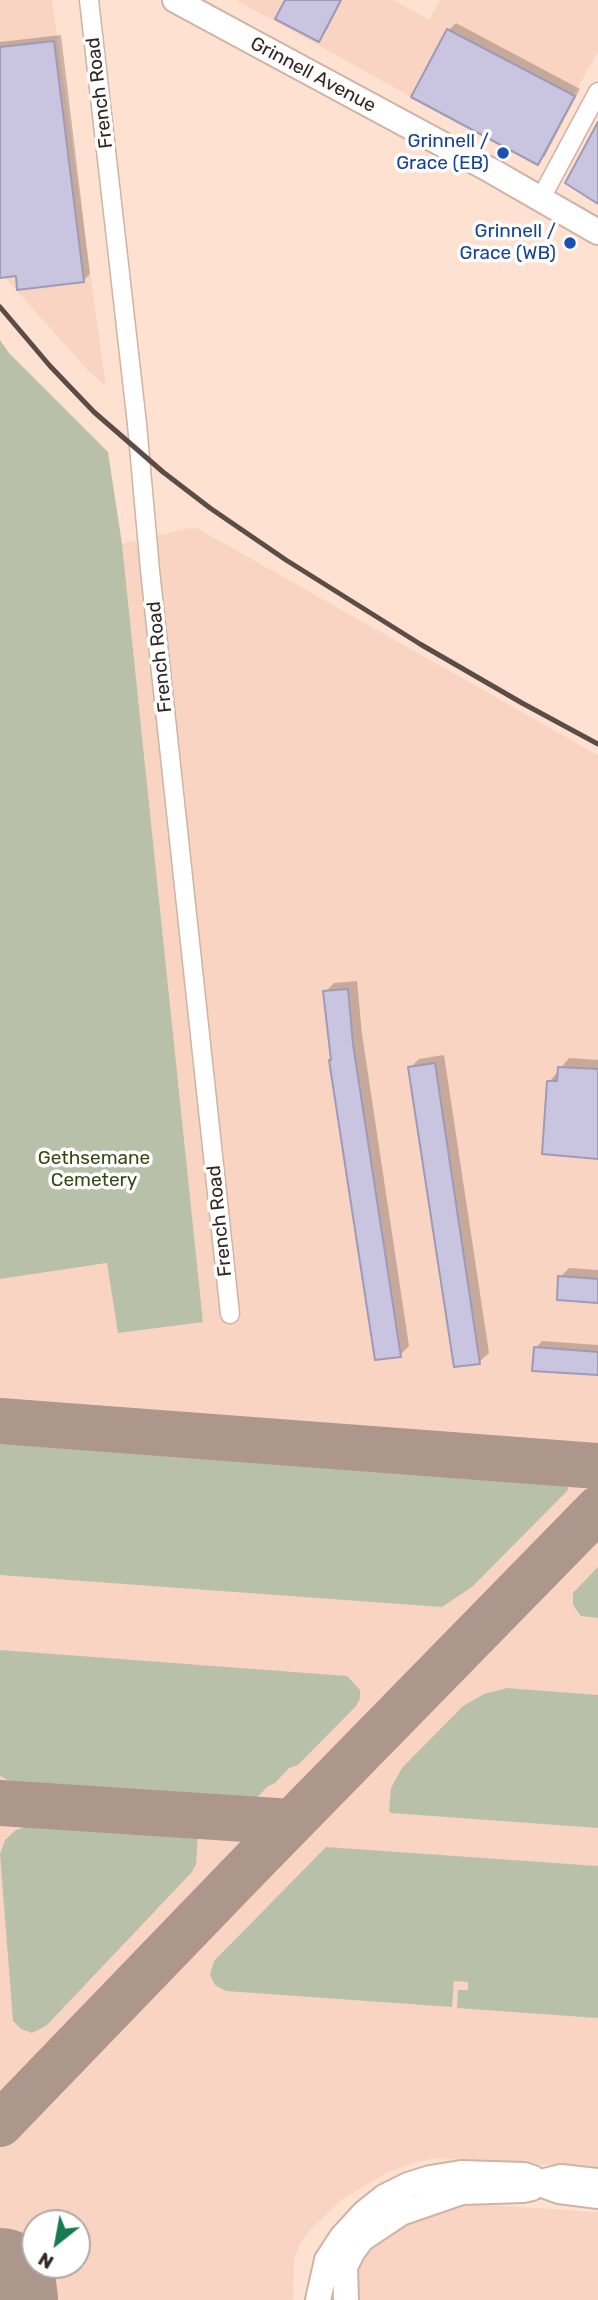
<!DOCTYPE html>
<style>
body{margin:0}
#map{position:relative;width:598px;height:2300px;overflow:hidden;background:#ffe1d2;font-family:Rubik,sans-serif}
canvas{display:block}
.north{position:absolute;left:21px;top:2209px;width:70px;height:70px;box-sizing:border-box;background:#fff;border:2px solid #ada9a7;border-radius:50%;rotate:211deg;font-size:19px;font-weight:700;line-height:28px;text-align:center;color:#322722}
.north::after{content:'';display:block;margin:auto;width:24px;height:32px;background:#187a51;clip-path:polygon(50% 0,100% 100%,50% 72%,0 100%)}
</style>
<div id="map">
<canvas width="598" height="2300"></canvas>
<div class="north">N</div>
</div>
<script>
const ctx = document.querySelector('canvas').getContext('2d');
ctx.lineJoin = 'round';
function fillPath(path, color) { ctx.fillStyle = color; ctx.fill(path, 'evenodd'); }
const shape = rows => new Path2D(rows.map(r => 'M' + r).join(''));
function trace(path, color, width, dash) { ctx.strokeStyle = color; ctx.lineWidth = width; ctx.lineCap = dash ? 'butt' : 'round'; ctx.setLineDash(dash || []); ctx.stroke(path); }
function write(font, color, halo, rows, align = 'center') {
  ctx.font = font + ' Rubik,sans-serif'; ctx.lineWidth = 7; ctx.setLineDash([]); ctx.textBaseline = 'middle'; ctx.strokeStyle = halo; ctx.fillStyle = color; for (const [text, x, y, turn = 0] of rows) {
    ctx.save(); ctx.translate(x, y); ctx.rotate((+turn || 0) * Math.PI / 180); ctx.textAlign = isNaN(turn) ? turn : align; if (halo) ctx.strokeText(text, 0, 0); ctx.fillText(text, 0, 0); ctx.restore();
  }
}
fillPath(shape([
 [0,0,52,0,106,387,86,368,0,272],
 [236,0,393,0,429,20,440,0,598,0,598,51,535,165],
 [195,527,598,755,598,2168,438,2158,413,2163,389,2172,341,2200,310,2230,300,2244,294,2259,293,2300,0,2300,0,1279,108,1263,203,1322,122,544],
 [35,2223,77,2223,77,2265,35,2265],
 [457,2203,598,2212,598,2300,357,2300,353,2260,418,2213]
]), '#f9d4c2');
fillPath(shape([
 [0,340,9,353,108,452,122,544,203,1322,118,1333,107,1263,0,1279],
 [0,1441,546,1482,568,1485,568,1490,472,1587,442,1607,0,1575],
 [598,1567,598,1618,581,1616,573,1605,573,1593],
 [0,1650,347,1676,360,1690,360,1699,356,1706,298,1765,289,1768,275,1783,267,1787,253,1802,16,1784,0,1776],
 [507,1688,598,1695,598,1828,391,1813,389,1811,391,1788,402,1768,463,1706,484,1694],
 [41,1824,198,1836,196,1864,192,1872,46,2026,32,2033,21,2029,13,2021,0,1854,5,1840,16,1830,30,1825],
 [326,1847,598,1866,598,2018,457,2008,458,1990,468,1990,468,1982,454,1981,452,2007,226,1991,215,1985,210,1975,214,1961]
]), '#b9c0aa');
fillPath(shape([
 [287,0,342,0,325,33,318,40],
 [456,23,580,89,545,156,538,163,413,96,449,30],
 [61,35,90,274,83,281,0,272,0,42],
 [357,981,362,1034,409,1346,400,1355,325,992,334,983],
 [444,1055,489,1353,479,1362,410,1068,419,1059],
 [569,1058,598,1060,598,1157,549,1082],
 [569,1268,598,1270,598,1301,560,1277],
 [542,1341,598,1345,598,1374,536,1348]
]), '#0003');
trace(shape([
 [0,1421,598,1466],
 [0,1803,292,1822],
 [0,2124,247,1868,598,1509],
 [0,2287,1,2291]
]), '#ad968c', 46);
trace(shape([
 [0,2284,2,2300]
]), '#ad968c', 112);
const building = shape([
 [285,0,341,0,319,42,275,19,285,0],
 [447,29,575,96,538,165,411,97,447,29],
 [54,41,84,282,17,290,16,276,0,278,0,47,54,41],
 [598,122,598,204,565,183,598,122],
 [348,989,353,1044,401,1357,375,1360,329,1060,331,1060,323,991,348,989],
 [435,1063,480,1364,454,1367,408,1067,435,1063],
 [558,1067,598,1069,598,1159,542,1154,547,1081,557,1081,558,1067],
 [558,1276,598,1279,598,1303,557,1300,558,1276],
 [534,1347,598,1352,598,1375,532,1371,534,1347]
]);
fillPath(building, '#c9c5e0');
trace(building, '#9f9ab5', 2);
const street = shape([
 [89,0,137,424,150,570,230,1314],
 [540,200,598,92]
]);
const secondary = shape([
 [175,0,492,171,598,232],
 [598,2181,561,2177,537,2183,559,2191,598,2196],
 [318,2300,327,2260,342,2237,364,2213,384,2197,408,2185,430,2178,461,2173,524,2175,533,2178,537,2183,532,2188,523,2190,462,2192,401,2213,362,2239,353,2251,345,2267,346,2300]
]);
trace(street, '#cfb3a4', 21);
trace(secondary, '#cfb3a4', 28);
trace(street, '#fff', 18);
trace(secondary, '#fff', 24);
trace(shape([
 [0,307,50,366,94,412,163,472,210,508,286,560,420,644,522,703,598,744]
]), '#5b4c45', 5);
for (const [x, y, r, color] of [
 [503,153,7,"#1a4fb4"],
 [570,243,7,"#1a4fb4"]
]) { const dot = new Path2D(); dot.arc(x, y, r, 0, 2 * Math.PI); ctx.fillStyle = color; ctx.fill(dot); trace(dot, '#fff', 2.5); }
write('19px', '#322722', '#fff', [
 ["Grinnell Avenue",313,75,28],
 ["French Road",100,93,-97],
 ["French Road",160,657,-96],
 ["French Road",220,1221,-96]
]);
write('19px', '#164399', '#fff', [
 ["Grinnell /",489,142],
 ["Grace (EB)",489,164],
 ["Grinnell /",556,232],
 ["Grace (WB)",556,254]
], 'right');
write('19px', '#3a4713', '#fff', [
 ["Gethsemane",94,1159],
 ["Cemetery",94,1181]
]);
</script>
